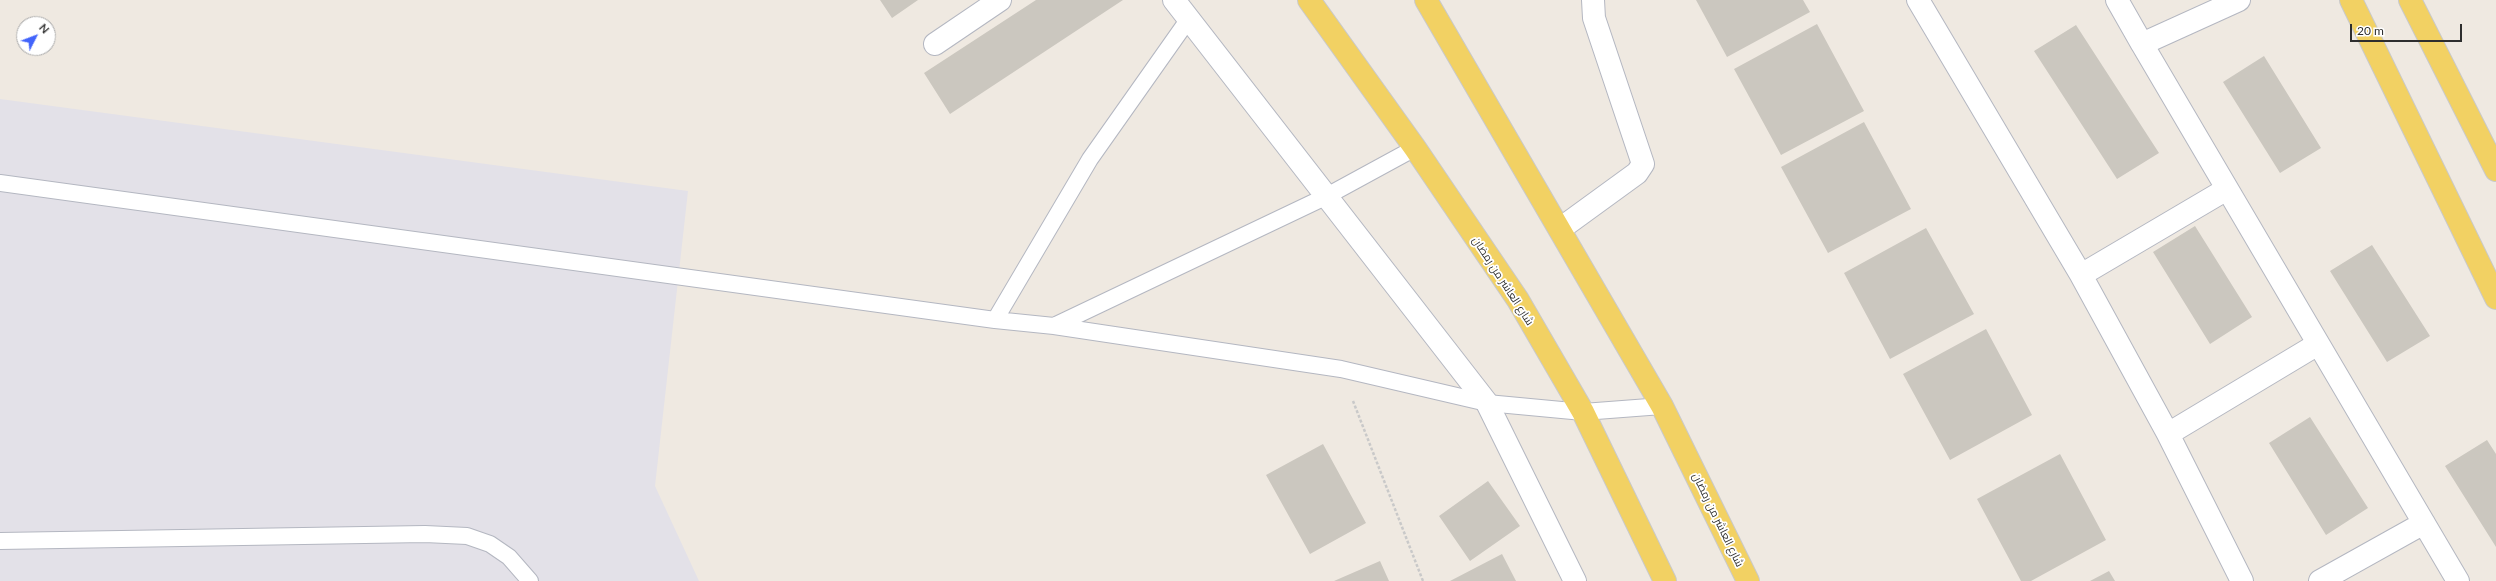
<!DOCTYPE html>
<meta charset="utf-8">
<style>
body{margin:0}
#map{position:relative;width:2496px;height:581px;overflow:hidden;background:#efe9e1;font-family:Lato,sans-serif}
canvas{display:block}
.north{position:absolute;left:16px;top:16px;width:40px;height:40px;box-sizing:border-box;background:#fff;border:1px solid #ababab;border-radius:50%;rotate:48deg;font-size:11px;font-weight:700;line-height:16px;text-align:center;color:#2e2e2e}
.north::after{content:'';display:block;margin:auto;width:14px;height:18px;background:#4264fb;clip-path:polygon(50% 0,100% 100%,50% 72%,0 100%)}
.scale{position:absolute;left:2350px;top:24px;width:112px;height:18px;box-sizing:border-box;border:2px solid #2e2e2e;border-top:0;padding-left:5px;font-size:12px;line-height:14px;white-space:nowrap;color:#2e2e2e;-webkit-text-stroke:3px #fff;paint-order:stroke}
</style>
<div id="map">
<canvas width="2496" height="581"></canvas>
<div class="north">N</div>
<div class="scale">20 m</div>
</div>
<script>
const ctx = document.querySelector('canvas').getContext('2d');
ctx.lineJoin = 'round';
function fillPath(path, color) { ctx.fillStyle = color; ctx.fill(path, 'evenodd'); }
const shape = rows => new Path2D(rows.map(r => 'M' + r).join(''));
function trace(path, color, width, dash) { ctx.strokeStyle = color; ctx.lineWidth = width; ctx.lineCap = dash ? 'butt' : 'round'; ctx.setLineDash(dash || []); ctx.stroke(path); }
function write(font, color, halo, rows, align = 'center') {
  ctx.font = font + ' Lato,Cairo,sans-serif'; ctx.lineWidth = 3.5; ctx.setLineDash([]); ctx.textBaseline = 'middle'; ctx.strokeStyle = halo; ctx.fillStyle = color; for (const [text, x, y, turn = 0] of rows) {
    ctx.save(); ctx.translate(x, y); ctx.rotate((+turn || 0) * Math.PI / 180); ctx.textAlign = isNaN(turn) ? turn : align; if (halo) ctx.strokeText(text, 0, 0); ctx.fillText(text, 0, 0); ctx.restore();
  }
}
fillPath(shape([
 [0,99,688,191,655,486,699,581,0,581]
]), '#e3e1e8');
fillPath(shape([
 [880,0,918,0,892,18],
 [1036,0,1123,0,950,114,924,73],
 [1696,0,1803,0,1810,12,1727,57],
 [1817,24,1864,111,1781,155,1734,69],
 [2076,25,2159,153,2117,179,2034,51],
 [2264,56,2321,148,2280,173,2223,82],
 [1864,122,1911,209,1828,253,1781,167],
 [2195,226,2252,317,2210,344,2153,252],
 [1926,228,1974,314,1890,359,1844,273],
 [2372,245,2430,336,2387,362,2330,271],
 [1986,329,2032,415,1950,460,1903,374],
 [2310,417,2368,508,2326,535,2269,443],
 [2487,440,2496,454,2496,547,2445,466],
 [1323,444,1366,523,1310,554,1266,475],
 [2060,454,2106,540,2031,581,2021,581,1977,499],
 [1488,481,1520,526,1470,561,1439,516],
 [1502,554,1516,581,1450,581],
 [1380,561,1389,581,1334,581],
 [2109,571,2115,581,2090,581]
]), '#cbc7bf');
const lane = shape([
 [0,183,995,320,1054,326,1341,369,1487,403,1583,412,1662,406],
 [995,320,1090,159,1188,20],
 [1054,326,1325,197,1415,148],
 [0,541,425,534,467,536,490,544,509,557,530,581]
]);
const street = shape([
 [1174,0,1487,403,1575,581],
 [1918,0,2081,275,2168,434,2242,581],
 [2117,0,2142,44,2239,0],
 [935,44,1000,0],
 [2142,44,2458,581],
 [1560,229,1637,173,1643,164,1594,18,1593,0],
 [2081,275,2227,189],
 [2168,434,2318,344],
 [2320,581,2424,523]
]);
const primary = shape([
 [1309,0,1415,148,1518,300,1583,412,1665,581],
 [1426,0,1662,406,1748,581],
 [2351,0,2496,298],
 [2410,0,2496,170]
]);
trace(lane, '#b4b7c1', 18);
trace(street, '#b4b7c1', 24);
trace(primary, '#c9c9c9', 24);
trace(shape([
 [1353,401,1423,581]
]), '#c9c9c9', 2.5, [3, 2]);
trace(lane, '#fff', 16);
trace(street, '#fff', 22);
trace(primary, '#f2d163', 22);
write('11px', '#2e2e2e', '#fff', [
 ["شارع العاشر من رمضان",1503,281,57],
 ["شارع العاشر من رمضان",1718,520,64]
]);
</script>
